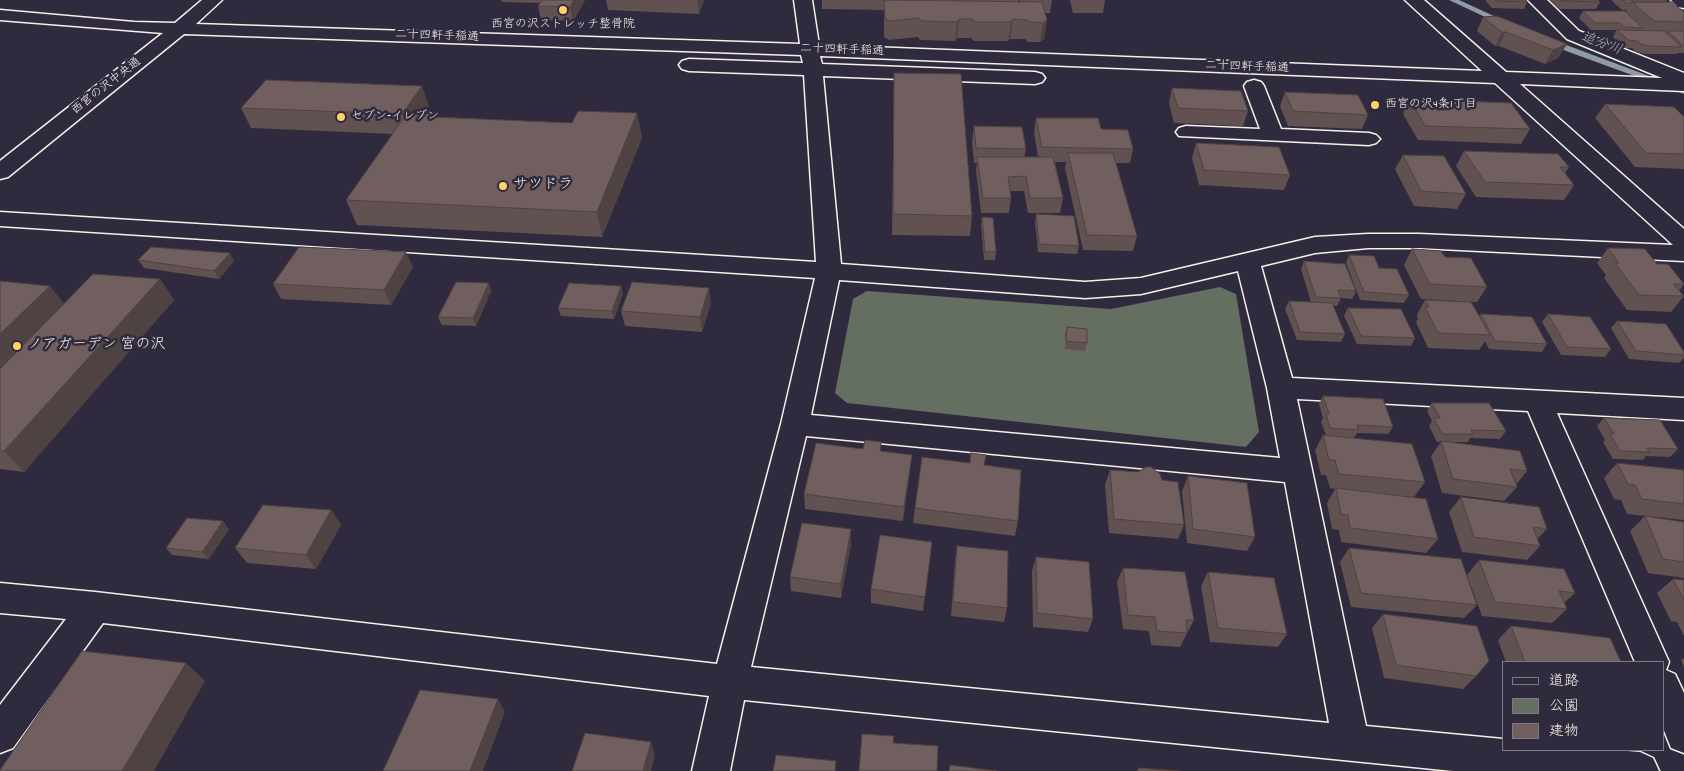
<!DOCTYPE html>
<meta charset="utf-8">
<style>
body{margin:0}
#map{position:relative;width:1684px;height:771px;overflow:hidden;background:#2f2a3d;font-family:Dekko,"Klee One",sans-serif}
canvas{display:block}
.legend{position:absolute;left:1502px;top:661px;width:162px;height:90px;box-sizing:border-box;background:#2f2a3d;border:1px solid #7e7a81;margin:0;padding:6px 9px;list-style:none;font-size:15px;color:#f4f1e8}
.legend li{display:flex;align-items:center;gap:10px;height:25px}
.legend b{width:25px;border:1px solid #7e7a81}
</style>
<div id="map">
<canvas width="1684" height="771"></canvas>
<ul class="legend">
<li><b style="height:6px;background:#2f2a3d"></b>道路</li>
<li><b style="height:14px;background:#646e61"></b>公園</li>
<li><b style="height:14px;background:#715e5e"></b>建物</li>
</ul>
</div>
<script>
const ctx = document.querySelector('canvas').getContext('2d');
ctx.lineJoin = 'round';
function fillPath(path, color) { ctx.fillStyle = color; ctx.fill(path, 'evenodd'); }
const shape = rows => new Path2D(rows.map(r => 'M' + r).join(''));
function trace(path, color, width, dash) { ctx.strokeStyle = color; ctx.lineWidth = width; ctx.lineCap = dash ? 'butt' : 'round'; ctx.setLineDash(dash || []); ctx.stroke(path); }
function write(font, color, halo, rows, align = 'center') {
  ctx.font = font + ' Dekko,"Klee One",sans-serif'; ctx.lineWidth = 5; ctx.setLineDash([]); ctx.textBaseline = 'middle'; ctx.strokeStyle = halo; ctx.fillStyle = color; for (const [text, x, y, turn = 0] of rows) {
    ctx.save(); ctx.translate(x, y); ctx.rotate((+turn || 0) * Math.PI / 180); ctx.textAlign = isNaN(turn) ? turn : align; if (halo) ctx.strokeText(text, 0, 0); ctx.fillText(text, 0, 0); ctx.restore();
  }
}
fillPath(shape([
 [1220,287,1236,294,1259,432,1246,447,847,403,835,393,853,299,867,291,1111,309]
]), '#646e61');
fillPath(shape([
 [1449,0,1459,0,1507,22,1500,24,1449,0],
 [1547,40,1553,40,1684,89,1684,94,1547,44,1547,40]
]), '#909ca5');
const minor = shape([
 [202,0,222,0,196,24,800,44,794,0,812,0,819,45,1482,71,1405,0,1424,0,1506,72,1662,78,1567,39,1528,0,1547,0,1579,31,1684,73,1684,91,1520,84,1684,229,1684,261,1419,248,1368,248,1315,253,1261,266,1292,378,1684,398,1684,420,1557,413,1669,662,1666,670,1675,674,1684,693,1684,753,1671,748,1663,728,1663,662,1635,662,1528,411,1297,399,1366,726,1503,739,1503,750,1614,750,1640,752,1653,758,1659,771,1453,771,744,700,730,771,692,771,709,696,103,623,13,748,0,753,0,705,66,619,0,613,0,583,95,592,717,664,781,424,815,278,0,226,0,212,816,262,804,75,689,71,682,69,679,65,682,61,689,59,803,63,801,55,184,34,8,177,0,179,0,161,163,33,0,20,0,10,134,22,175,23,202,0],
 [820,56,1495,83,1673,245,1419,234,1368,234,1315,237,1141,278,1085,282,841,264,823,76,1035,84,1042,82,1045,78,1042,74,1035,72,822,64,820,56],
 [1238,271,1267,388,1280,458,811,415,839,280,1085,298,1141,294,1238,271],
 [806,436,1285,482,1329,723,751,667,806,436],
 [1671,0,1684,0,1684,8,1678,7,1671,0],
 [1254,80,1261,82,1264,86,1281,129,1369,133,1376,135,1380,139,1376,143,1369,145,1179,136,1176,132,1179,128,1186,126,1260,129,1244,86,1247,82,1254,80]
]);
trace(minor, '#f4f1e8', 3);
fillPath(minor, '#2f2a3d');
fillPath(shape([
 [501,0,585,0,573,21,541,20,538,6,540,3,502,2],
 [606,0,704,0,699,14,608,10],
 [822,0,1018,0,1018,1,1020,1,1019,0,1052,0,1050,13,1045,13,1047,20,1044,39,1040,42,1028,42,1025,39,1010,39,1008,41,974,41,971,38,957,38,955,41,920,40,918,37,889,40,884,37,884,10,822,9],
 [1070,0,1105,0,1103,13,1073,13],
 [1485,0,1526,0,1527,2,1524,9,1492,8],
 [1550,0,1598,0,1600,2,1596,9,1559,9],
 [1611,0,1665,0,1684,12,1684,53,1678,53,1677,54,1645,54,1636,52,1632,48,1623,48,1613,37,1616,31,1615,30,1591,30,1579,18,1583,11,1626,12,1627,10,1622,10],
 [1483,17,1567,44,1558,58,1545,64,1499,46,1495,46,1477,31],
 [894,73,972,216,970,236,892,235],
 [1172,88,1248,111,1243,126,1174,123,1169,103],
 [1285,92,1368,115,1362,129,1288,126,1280,106],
 [1410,99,1530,129,1521,144,1418,140,1403,114],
 [1605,104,1684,117,1684,169,1635,167,1595,118],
 [429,106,424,113,435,114,437,117,572,123,637,113,642,138,602,237,357,225,346,200,393,134,251,128,241,108],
 [1036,118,1101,129,1133,149,1130,163,1116,163,1137,236,1133,251,1083,250,1065,168,1066,162,1055,162,1063,198,1060,213,1028,213,1024,191,1010,191,1011,198,1009,213,981,213,976,171,977,163,974,163,972,141,974,126,1026,149,1024,157,1038,157,1034,132],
 [1196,143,1290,175,1284,190,1199,185,1192,158],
 [1464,151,1569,167,1565,173,1574,185,1564,200,1476,197,1456,166],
 [1403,155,1466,194,1457,209,1414,206,1395,169],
 [1036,214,1079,246,1077,254,1038,252,1035,222],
 [982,217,996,252,995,260,984,260,981,225],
 [1608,248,1657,264,1684,284,1679,291,1684,296,1671,312,1627,310,1604,278,1606,275,1597,263],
 [1412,249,1445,257,1487,287,1477,302,1421,299,1404,265],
 [1349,255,1409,295,1404,303,1360,300,1346,263],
 [138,260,234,261,219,279,144,268],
 [1304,261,1356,291,1352,299,1341,298,1337,306,1333,306,1345,334,1341,342,1297,340,1285,309,1289,301,1311,302,1301,269],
 [413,267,391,305,281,299,273,284],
 [160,279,174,300,24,472,0,469,0,281,64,304],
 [491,291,476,326,442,325,438,317],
 [623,293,614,319,561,316,558,308],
 [1425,300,1479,316,1481,314,1547,344,1542,352,1489,349,1485,341,1479,350,1428,348,1416,322,1418,319,1417,315],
 [711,303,702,332,625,326,621,311],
 [1348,308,1415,338,1411,346,1357,344,1344,316],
 [1548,314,1611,349,1605,357,1561,355,1542,322],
 [1617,321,1684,355,1684,358,1679,363,1629,359,1611,328],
 [1067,327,1087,343,1085,351,1065,349,1065,334],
 [1323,396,1393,427,1388,434,1357,433,1354,438,1340,437,1425,482,1414,497,1390,495,1438,539,1426,553,1341,542,1339,530,1332,529,1327,503,1335,489,1330,488,1326,475,1321,475,1315,450,1323,435,1326,435,1321,422,1323,418,1319,404],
 [1432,403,1506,431,1500,439,1470,438,1468,442,1444,442,1527,471,1516,485,1517,487,1504,501,1442,493,1431,456,1441,442,1437,442,1429,426,1432,421,1427,411],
 [1604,418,1678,449,1670,457,1646,456,1643,460,1613,459,1603,442,1605,440,1597,426],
 [881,451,912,455,910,470,903,521,805,509,804,494],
 [971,453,984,465,1018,521,1015,536,913,523,915,508,970,463],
 [1617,463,1684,470,1684,520,1627,514,1621,500,1614,499,1604,478],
 [1110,470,1162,480,1184,525,1178,539,1109,533,1105,485],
 [1188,476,1255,537,1247,551,1187,543,1182,491],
 [1461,497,1547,529,1537,539,1540,546,1527,560,1462,552,1449,512],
 [331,510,341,525,316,569,247,563,235,548],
 [1645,516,1684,522,1684,578,1648,573,1630,531],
 [229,529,209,559,172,555,166,548],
 [851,529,851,544,841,598,791,591,790,577],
 [932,542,923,611,871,603,871,589],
 [957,546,1007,608,1004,622,951,616,955,560],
 [1349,548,1477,605,1464,618,1351,607,1340,562],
 [1036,557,1093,619,1088,632,1033,627,1032,571],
 [1479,560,1575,593,1564,603,1567,609,1552,623,1482,616,1467,575],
 [1123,568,1194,620,1180,647,1151,645,1149,631,1123,629,1117,582],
 [1208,572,1287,634,1278,647,1210,642,1201,586],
 [1673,579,1684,580,1684,636,1677,622,1671,621,1657,593],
 [1383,614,1476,676,1463,689,1384,678,1372,628],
 [1511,626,1621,662,1506,662,1498,640],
 [1684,658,1684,667,1681,660]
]), '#615151');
fillPath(shape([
 [574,0,585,0,573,21,570,7],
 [697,0,704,0,699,14],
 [959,19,957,38,955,41,957,22],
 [1013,19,1010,39,1008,41,1011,22],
 [1047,20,1044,39,1040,42,1043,23],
 [1502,32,1506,32,1499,46,1495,46],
 [1567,44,1558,58,1545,64,1553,50],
 [422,86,429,106,409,135,402,114],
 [637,113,642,138,602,237,597,212],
 [406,252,413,267,391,305,384,290],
 [230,253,234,261,219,279,214,271],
 [160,279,174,300,24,472,4,451],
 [489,283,491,291,476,326,473,318],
 [50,286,70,311,0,381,0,334],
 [621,286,623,293,614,319,612,311],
 [709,288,711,303,702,332,700,317],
 [912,455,910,470,903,521,904,507],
 [331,510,341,525,316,569,306,555],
 [223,521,229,529,209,559,202,552],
 [851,529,851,544,841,598,841,584],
 [186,663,205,681,154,771,122,771],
 [498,699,505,712,483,771,470,771],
 [651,742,655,755,651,771,643,771]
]), '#4f4242');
const building = shape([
 [542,0,574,0,570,7,538,6,542,0],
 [884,0,1042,2,1047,20,1043,23,1030,22,1027,20,1013,19,1011,22,976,22,973,19,959,19,957,22,922,21,919,18,889,21,885,18,884,0],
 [1495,0,1526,0,1527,2,1496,1,1495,0],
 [1561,0,1598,0,1600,2,1563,1,1561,0],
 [1623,0,1665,0,1667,2,1632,2,1631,3,1627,3,1623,0],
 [1632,2,1672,2,1684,12,1684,22,1654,21,1632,2],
 [1583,11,1625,11,1643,28,1624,27,1620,23,1595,23,1583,11],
 [1497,16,1567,44,1553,50,1506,32,1502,32,1483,17,1497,16],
 [1617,30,1664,31,1682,47,1650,46,1641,44,1637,41,1628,40,1617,30],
 [1667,31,1684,31,1684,45,1683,45,1667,31],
 [894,73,961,74,972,216,893,214,894,73],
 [266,80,422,86,402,114,241,108,266,80],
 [1172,88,1241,91,1248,111,1178,108,1172,88],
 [1285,92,1358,95,1368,115,1293,111,1285,92],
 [1410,99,1511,103,1530,129,1425,126,1410,99],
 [1605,104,1674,107,1684,117,1684,154,1646,153,1605,104],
 [578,111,637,113,597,212,346,200,408,112,435,114,433,117,572,123,578,111],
 [1036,118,1098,118,1101,129,1128,130,1133,149,1042,147,1036,118],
 [974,126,1022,127,1026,149,976,148,974,126],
 [1196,143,1279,147,1290,175,1204,170,1196,143],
 [1464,151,1558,154,1569,167,1560,167,1574,185,1485,182,1464,151],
 [1068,153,1113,153,1137,236,1087,235,1068,153],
 [1403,155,1444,156,1466,194,1421,191,1403,155],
 [977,157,1053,157,1063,198,1030,198,1026,176,1008,177,1011,198,983,198,977,157],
 [1036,214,1074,216,1079,246,1039,244,1036,214],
 [982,217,993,218,996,252,985,252,982,217],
 [151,247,230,253,214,271,138,260,151,247],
 [299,247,406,252,384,290,273,284,299,247],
 [1608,248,1645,249,1657,264,1668,264,1684,284,1673,284,1684,296,1639,295,1615,263,1619,263,1608,248],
 [1412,249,1441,251,1445,257,1471,258,1487,287,1430,284,1412,249],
 [1349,255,1374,256,1379,268,1397,269,1409,295,1364,292,1349,255],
 [1304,261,1345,264,1356,291,1338,290,1341,298,1316,297,1304,261],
 [93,274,160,279,4,451,0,451,0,369,93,274],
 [0,281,50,286,0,334,0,281],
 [456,282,489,283,473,318,438,317,456,282],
 [632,282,709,288,700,317,621,311,632,282],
 [569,283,621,286,612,311,558,308,569,283],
 [1425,300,1471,302,1490,335,1438,333,1425,307,1429,307,1425,300],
 [1289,301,1332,303,1345,334,1300,332,1289,301],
 [1348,308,1401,309,1415,338,1361,336,1348,308],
 [1481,314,1532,317,1547,344,1495,341,1481,314],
 [1548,314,1590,317,1611,349,1567,347,1548,314],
 [1617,321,1666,324,1684,352,1684,355,1636,351,1617,321],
 [1067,327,1087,329,1087,343,1066,341,1067,327],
 [1323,396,1383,399,1393,427,1357,425,1359,430,1330,428,1326,414,1329,414,1323,396],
 [1432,403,1489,403,1506,431,1471,430,1473,434,1442,434,1434,418,1440,418,1432,403],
 [1604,418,1660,420,1678,449,1647,448,1650,452,1620,451,1610,434,1614,434,1604,418],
 [1323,435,1412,444,1425,482,1339,474,1335,460,1329,460,1323,435],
 [865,440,881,442,880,451,912,455,904,507,804,494,816,443,863,449,865,440],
 [1441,441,1520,451,1527,471,1510,469,1517,487,1453,479,1441,441],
 [971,453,986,455,984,465,1021,470,1018,521,915,508,922,457,970,463,971,453],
 [1617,463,1684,470,1684,504,1642,499,1635,485,1628,484,1617,463],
 [1146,467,1151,467,1160,474,1162,480,1178,482,1184,525,1114,519,1110,470,1138,472,1146,467],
 [1188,476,1247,483,1255,537,1193,529,1188,476],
 [1336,488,1426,499,1438,539,1350,528,1348,515,1341,514,1336,488],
 [1461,497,1539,507,1547,529,1533,527,1540,546,1474,537,1461,497],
 [263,505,331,510,306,555,235,548,263,505],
 [1645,516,1684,522,1684,562,1663,559,1645,516],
 [187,518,223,521,202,552,166,548,187,518],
 [802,523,851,529,841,584,790,577,802,523],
 [880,535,932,542,925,597,871,589,880,535],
 [957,546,1008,551,1007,608,953,602,957,546],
 [1349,548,1461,559,1477,605,1361,593,1349,548],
 [1036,557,1089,562,1093,619,1037,613,1036,557],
 [1479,560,1564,569,1575,593,1559,591,1567,609,1495,602,1479,560],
 [1123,568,1185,572,1194,620,1186,620,1187,633,1157,631,1155,617,1128,615,1123,568],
 [1208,572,1274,578,1287,634,1218,628,1208,572],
 [1673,579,1684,580,1684,600,1673,579],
 [1383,614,1477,626,1489,661,1476,676,1396,665,1383,614],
 [1511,626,1610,638,1621,662,1525,662,1511,626],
 [82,651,186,663,122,771,0,771,0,770,82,651],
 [420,690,498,699,470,771,383,771,420,690],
 [585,733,651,742,643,771,572,771,585,733],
 [862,734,894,736,893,743,938,746,937,771,859,771,862,734],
 [776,755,836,761,835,771,773,771,776,755],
 [950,765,997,771,949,771,950,765],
 [1138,768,1179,771,1138,771,1138,768]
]);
fillPath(building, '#715e5e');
trace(building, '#4f4242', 1);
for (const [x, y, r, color] of [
 [563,10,5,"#ffd166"],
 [1375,105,5,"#ffd166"],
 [341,117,5,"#ffd166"],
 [503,186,5,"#ffd166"],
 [17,346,5,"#ffd166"]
]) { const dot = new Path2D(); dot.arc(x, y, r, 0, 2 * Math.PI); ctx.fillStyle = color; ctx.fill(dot); trace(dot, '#2f2a3d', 2); }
write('12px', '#f4f1e8', '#2f2a3d', [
 ["西宮の沢ストレッチ整骨院",563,25,"center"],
 ["西宮の沢4条1丁目",1385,105],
 ["セブン-イレブン",351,117]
], 'left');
write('12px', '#f4f1e8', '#2f2a3d', [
 ["二十四軒手稲通",437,37,2],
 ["二十四軒手稲通",842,51,2],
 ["二十四軒手稲通",1247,68,2],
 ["西宮の沢中央通",107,87,-38]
]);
write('italic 14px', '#b1b8bb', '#2f2a3d', [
 ["追分川",1601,45,20]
]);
write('15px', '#f4f1e8', '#2f2a3d', [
 ["サツドラ",513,186],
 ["ノアガーデン 宮の沢",27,346]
], 'left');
</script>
